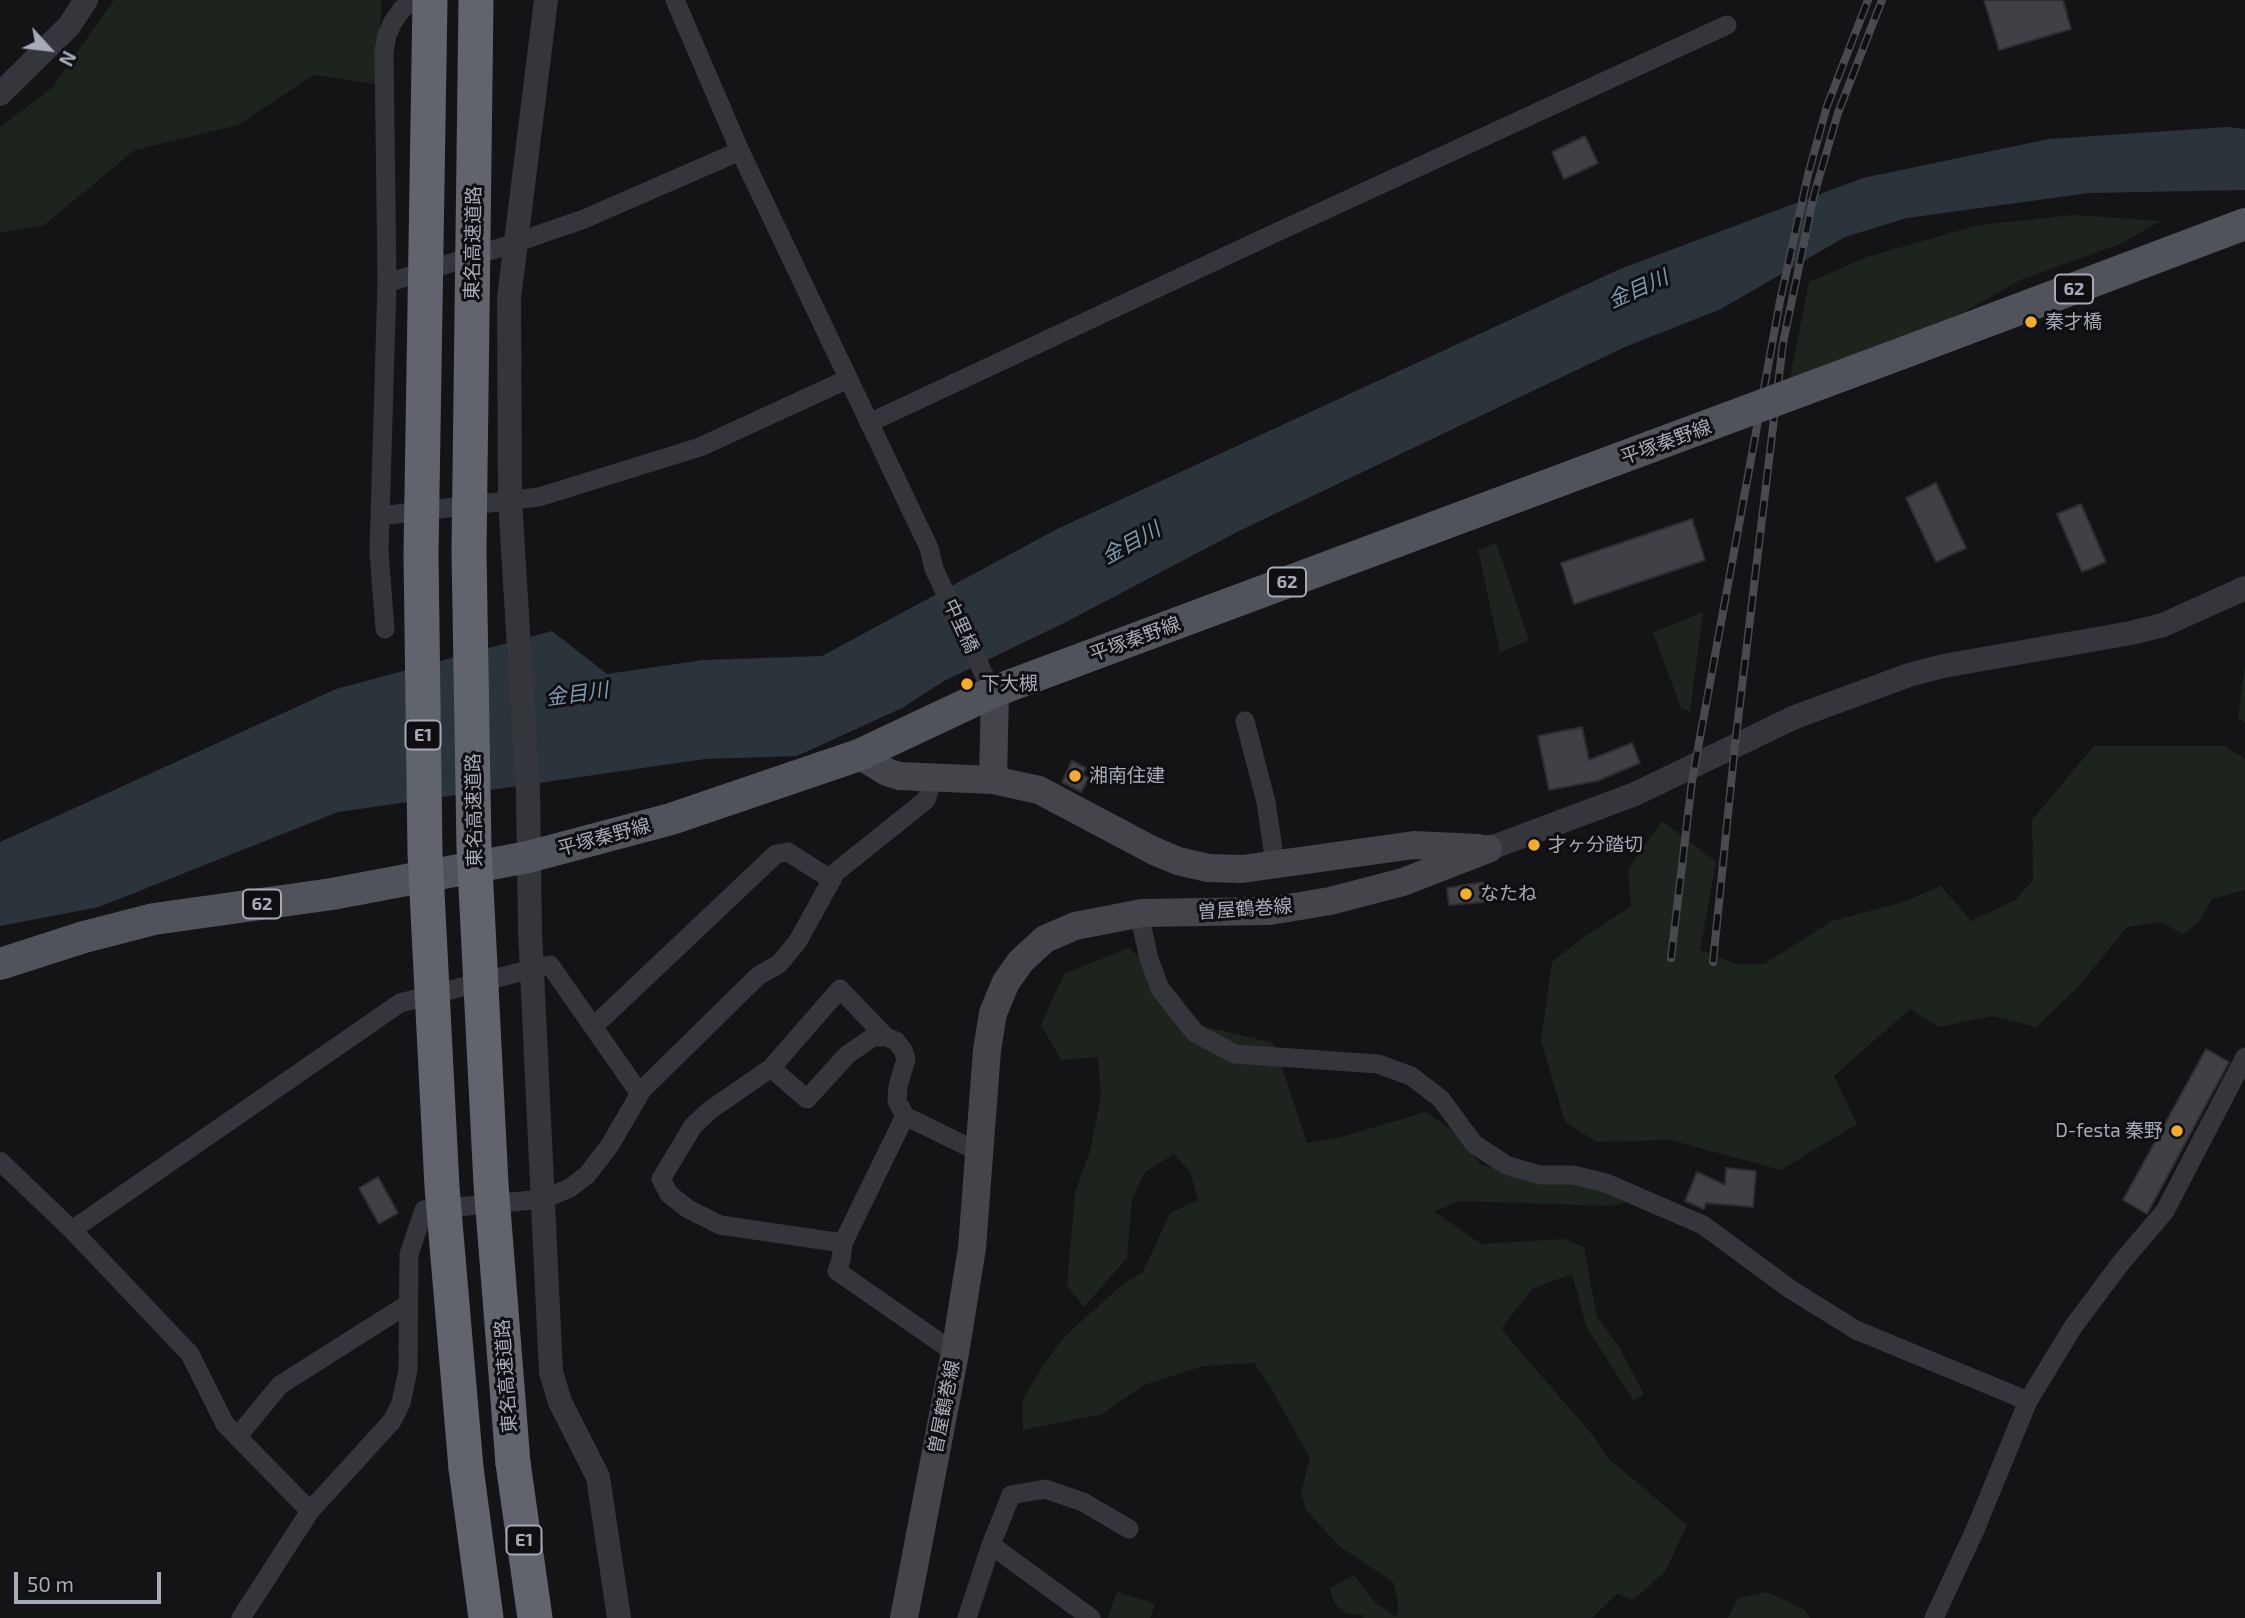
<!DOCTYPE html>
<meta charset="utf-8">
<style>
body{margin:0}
#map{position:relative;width:2245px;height:1618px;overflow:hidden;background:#141416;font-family:"Exo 2",sans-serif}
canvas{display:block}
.north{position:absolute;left:14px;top:14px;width:70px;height:70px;-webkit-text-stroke:5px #0f0f11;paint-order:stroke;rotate:117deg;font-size:19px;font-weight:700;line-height:28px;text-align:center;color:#a6abb7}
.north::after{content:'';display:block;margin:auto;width:24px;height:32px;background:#a6abb7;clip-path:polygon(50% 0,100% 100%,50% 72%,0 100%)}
.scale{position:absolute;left:14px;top:1572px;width:147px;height:32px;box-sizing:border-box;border:4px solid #a6abb7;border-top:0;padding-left:9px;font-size:21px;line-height:24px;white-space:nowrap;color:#a6abb7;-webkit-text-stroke:5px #0f0f11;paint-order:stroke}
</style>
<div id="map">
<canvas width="2245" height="1618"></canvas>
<div class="north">N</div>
<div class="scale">50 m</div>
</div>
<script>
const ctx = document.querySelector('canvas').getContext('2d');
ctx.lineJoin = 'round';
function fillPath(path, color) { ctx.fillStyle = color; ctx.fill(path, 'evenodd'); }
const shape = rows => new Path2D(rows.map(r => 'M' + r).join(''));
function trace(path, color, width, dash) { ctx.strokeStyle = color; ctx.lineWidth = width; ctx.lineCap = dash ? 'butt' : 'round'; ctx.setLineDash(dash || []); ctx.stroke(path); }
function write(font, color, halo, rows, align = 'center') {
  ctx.font = font + ' "Exo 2","Noto Sans JP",sans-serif'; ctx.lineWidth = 6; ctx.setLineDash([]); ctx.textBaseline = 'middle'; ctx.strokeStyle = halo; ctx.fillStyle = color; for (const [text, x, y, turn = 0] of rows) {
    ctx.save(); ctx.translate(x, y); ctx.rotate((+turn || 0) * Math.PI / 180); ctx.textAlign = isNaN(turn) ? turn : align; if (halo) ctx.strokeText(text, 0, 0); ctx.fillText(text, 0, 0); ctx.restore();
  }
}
fillPath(shape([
 [114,0,382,0,375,84,314,75,238,125,135,150,44,225,0,233,0,127,52,88],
 [2073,215,2161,221,2120,244,2020,280,1958,315,1789,383,1809,282,1867,257,1979,225],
 [1496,543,1529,640,1500,652,1478,550],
 [1703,612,1690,712,1681,708,1653,633],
 [2245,666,2245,723,2238,718],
 [2094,746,2225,746,2245,759,2245,890,2212,899,2199,922,2183,934,2160,922,2127,927,2079,986,2036,1027,1992,1016,1939,1027,1910,1009,1834,1076,1857,1124,1781,1170,1670,1140,1597,1142,1565,1122,1541,1040,1552,962,1581,939,1631,906,1628,869,1662,821,1716,862,1700,950,1736,964,1764,964,1832,921,1900,903,1941,886,1971,921,2015,900,2033,880,2032,820],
 [1129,948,1171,986,1203,1026,1274,1043,1307,1143,1341,1137,1426,1112,1456,1133,1481,1165,1605,1186,1626,1203,1609,1206,1460,1201,1434,1211,1481,1244,1564,1239,1584,1247,1597,1317,1619,1347,1644,1394,1633,1400,1587,1328,1572,1274,1532,1289,1501,1329,1595,1438,1607,1457,1687,1525,1665,1572,1633,1600,1617,1594,1592,1618,1363,1618,1364,1615,1347,1614,1334,1603,1330,1588,1354,1575,1375,1603,1397,1617,1398,1602,1393,1582,1339,1546,1306,1510,1301,1492,1310,1458,1268,1383,1254,1363,1204,1366,1144,1385,1102,1414,1023,1430,1023,1399,1043,1366,1065,1336,1122,1285,1143,1272,1170,1213,1198,1200,1190,1172,1174,1154,1145,1172,1132,1199,1127,1258,1084,1307,1067,1285,1075,1193,1091,1148,1101,1094,1098,1057,1061,1060,1041,1025,1064,974],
 [1117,1592,1155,1604,1150,1618,1108,1618],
 [1767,1592,1805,1610,1810,1618,1728,1618,1738,1598]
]), '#1c241d');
fillPath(shape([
 [2227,127,2245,129,2245,190,2089,193,1907,218,1845,237,1721,309,1625,347,1239,531,1066,622,944,681,902,708,797,756,705,759,338,812,99,907,0,926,0,842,336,689,552,631,607,674,703,660,822,656,1057,529,1620,269,1863,178,2049,139]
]), '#2a343a');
const building = shape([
 [1984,0,2063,0,2071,29,1999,50,1984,0],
 [1585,136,1598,163,1564,179,1552,152,1585,136],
 [1936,483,1966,548,1936,562,1906,498,1936,483],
 [2081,504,2106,562,2082,572,2057,514,2081,504],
 [1692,519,1705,560,1574,604,1561,563,1692,519],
 [1582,727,1589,760,1632,743,1640,763,1597,781,1549,790,1538,736,1582,727],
 [1072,761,1086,768,1082,774,1089,778,1081,792,1062,782,1072,761],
 [1483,882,1485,902,1449,905,1447,888,1483,882],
 [2206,1049,2229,1062,2147,1214,2123,1200,2206,1049],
 [1726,1168,1756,1171,1753,1207,1706,1203,1704,1209,1685,1201,1697,1172,1725,1185,1726,1168],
 [378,1177,398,1213,379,1224,359,1188,378,1177]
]);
fillPath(building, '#404146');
trace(building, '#2e2e32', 2);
trace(shape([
 [675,0,740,151,929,548,934,569,988,683,995,691],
 [387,283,515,243,584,219,740,151],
 [869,423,1273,234,1727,25],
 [380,516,539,497,700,447,848,379],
 [385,629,379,552,387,283,384,51,387,35,393,22,402,9,415,0],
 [1245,721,1266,802,1275,863],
 [1142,913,1142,927,1149,959,1160,989,1195,1033,1235,1054,1378,1064,1411,1076,1441,1099,1474,1144,1506,1165,1540,1175,1573,1175,1606,1183,1703,1225,1790,1289,1856,1330,2028,1401],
 [593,1027,776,854,788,852,832,880],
 [771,1068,807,1099,847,1055,873,1037,886,1037],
 [905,1116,843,1243,841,1260,837,1271,955,1353],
 [0,1161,72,1230,190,1354,225,1424,310,1511],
 [72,1230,400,1003,532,969,550,965,640,1094],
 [843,1243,720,1225,688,1209,669,1194,661,1179,693,1126,710,1110,771,1068,840,989,886,1037,896,1041,903,1050,906,1059,898,1086,897,1101,905,1116,979,1152],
 [238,1436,280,1385,408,1304],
 [991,1545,1011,1495,1045,1489,1083,1502,1129,1529],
 [241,1618,310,1511,392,1421,401,1403,408,1370,409,1254,424,1210,544,1199,570,1188,587,1175,610,1145,642,1090,758,976,779,964,798,941,836,872,926,800,934,777],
 [967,1618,991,1545,1091,1618],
 [1934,1618,1975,1530,2028,1401,2073,1327,2120,1264,2165,1211,2245,1057]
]), '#35363b', 19);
trace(shape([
 [546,0,509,298,510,501,528,792,530,930,551,1372,560,1402,598,1477,619,1618],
 [0,94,69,26,86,0],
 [1488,849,1635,794,1795,717,1909,675,1943,666,2131,633,2163,625,2245,588]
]), '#35363b', 24);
trace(shape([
 [859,755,887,772,899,776,993,780,1039,790,1154,851,1178,861,1208,868,1242,869,1414,845,1478,848],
 [993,780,995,691],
 [904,1618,955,1353,972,1248,987,1050,993,1013,1006,982,1021,961,1045,939,1075,926,1142,913,1270,911,1330,901,1403,882,1488,849]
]), '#43454b', 28);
trace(shape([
 [1916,348,2245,224],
 [0,964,84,937,154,919,332,894,528,857,671,819,859,755,995,691,1650,447]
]), '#51535a', 32);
trace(shape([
 [513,1463,535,1618],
 [466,1468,486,1618]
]), '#61646c', 35);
const rail = shape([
 [1671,958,1692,781,1780,301,1808,175,1827,106,1868,0],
 [1713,962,1735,745,1783,343,1814,195,1838,113,1882,0]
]);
trace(rail, '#484a50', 8);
trace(rail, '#0f0f11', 5, [16]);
trace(shape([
 [1650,447,1916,348]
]), '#51535a', 32);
trace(shape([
 [430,0,421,554,425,853,442,1187,466,1468],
 [476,0,469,552,474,848,491,1184,513,1463]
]), '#61646c', 35);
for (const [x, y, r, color] of [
 [2031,322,7,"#f5ac2e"],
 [967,684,7,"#f5ac2e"],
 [1075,776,7,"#f5ac2e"],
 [1534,845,7,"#f5ac2e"],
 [1466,894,7,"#f5ac2e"],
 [2177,1131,7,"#f5ac2e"]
]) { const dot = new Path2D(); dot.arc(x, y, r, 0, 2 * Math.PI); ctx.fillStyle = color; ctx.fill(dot); trace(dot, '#0f0f11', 2.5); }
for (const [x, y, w] of [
 [2074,289,38],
 [1287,582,38],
 [423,735,35],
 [262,904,38],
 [524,1540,35]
]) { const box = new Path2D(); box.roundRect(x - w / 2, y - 14.5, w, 29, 5); ctx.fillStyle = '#0f0f11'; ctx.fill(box); trace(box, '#a6abb7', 2); }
write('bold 18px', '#a6abb7', null, [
 ["62",2074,289],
 ["62",1287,582],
 ["E1",423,735],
 ["62",262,904],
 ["E1",524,1540]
]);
write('19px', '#a6abb7', '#0f0f11', [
 ["東名高速道路",473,243,-89],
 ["平塚秦野線",1666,442,-20],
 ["中里橋",961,626,65],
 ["平塚秦野線",1135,639,-20],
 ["東名高速道路",474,810,-91],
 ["平塚秦野線",604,837,-15],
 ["曽屋鶴巻線",1245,909,-4],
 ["東名高速道路",506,1376,-94],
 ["曽屋鶴巻線",944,1407,-79]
]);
write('19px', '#a6abb7', '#0f0f11', [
 ["秦才橋",2045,322],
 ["下大槻",981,684],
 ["湘南住建",1089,776],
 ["才ヶ分踏切",1548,845],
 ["なたね",1480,894],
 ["D-festa 秦野",2163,1131,"right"]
], 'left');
write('italic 21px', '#7c9ab2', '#0f0f11', [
 ["金目川",1638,289,-24],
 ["金目川",1131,543,-29],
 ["金目川",577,694,-8]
]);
</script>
